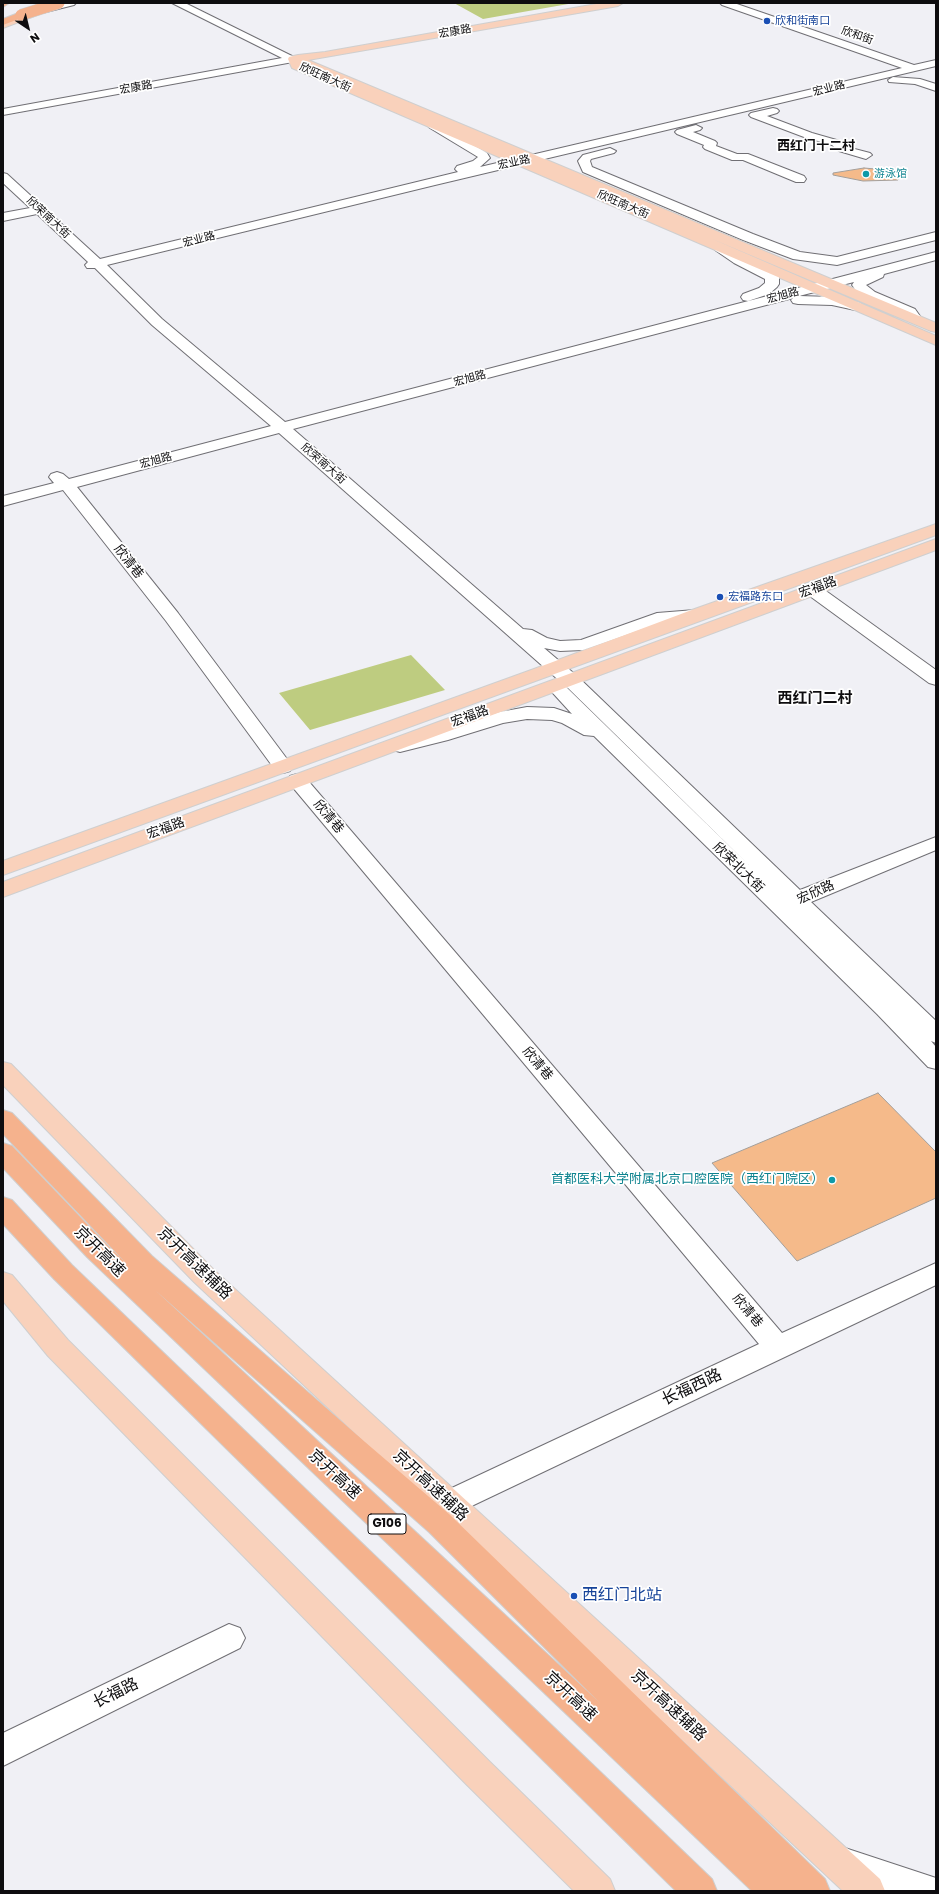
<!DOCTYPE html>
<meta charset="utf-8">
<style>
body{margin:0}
#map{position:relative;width:939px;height:1894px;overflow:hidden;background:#f0f0f5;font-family:Poppins,sans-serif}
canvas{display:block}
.frame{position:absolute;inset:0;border:4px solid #0e0d0f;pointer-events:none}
.north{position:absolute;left:8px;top:8px;width:40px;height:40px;-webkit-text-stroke:3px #fff;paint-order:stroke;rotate:145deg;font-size:11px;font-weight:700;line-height:16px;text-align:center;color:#0e0d0f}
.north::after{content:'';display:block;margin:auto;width:14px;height:18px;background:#0e0d0f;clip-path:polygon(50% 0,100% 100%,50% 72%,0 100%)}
</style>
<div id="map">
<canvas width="939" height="1894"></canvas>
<div class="frame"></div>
<div class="north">N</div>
</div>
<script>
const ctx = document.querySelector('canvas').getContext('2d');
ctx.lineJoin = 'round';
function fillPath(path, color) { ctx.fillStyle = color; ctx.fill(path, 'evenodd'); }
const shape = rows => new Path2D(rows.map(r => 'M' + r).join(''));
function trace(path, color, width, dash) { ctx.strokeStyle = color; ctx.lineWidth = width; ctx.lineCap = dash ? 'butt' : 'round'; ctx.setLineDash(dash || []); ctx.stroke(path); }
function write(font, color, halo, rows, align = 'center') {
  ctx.font = font + ' Poppins,"Noto Sans SC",sans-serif'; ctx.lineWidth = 3.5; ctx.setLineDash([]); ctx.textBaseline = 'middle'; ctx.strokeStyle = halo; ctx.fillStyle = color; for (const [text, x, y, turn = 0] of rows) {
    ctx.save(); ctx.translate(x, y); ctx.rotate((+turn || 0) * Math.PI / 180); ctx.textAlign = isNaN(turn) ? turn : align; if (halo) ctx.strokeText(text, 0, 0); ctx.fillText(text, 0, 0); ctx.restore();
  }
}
fillPath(shape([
 [454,3,574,3,483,19],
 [411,655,445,690,310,730,279,693]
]), '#becc80');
const building = shape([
 [864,168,898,171,898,180,863,181,833,175,833,173,864,168],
 [878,1093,936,1152,936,1198,797,1261,712,1163,878,1093]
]);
fillPath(building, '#f5ba8a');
trace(building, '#a39f9b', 1);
const minor = shape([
 [59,3,76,3,74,5,42,13,37,10,39,8,59,3],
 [172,3,185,3,298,59,293,62,3,115,3,109,282,58,172,3],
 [720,3,734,3,914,65,936,60,936,66,435,185,107,265,162,319,285,422,936,252,936,260,884,274,883,277,866,285,875,292,915,309,922,319,920,322,910,322,905,315,865,298,858,293,852,285,854,282,799,296,832,297,860,303,862,306,860,309,855,310,832,305,798,304,793,303,791,300,793,298,293,429,523,629,532,630,547,638,560,641,581,640,657,613,695,610,701,611,704,615,701,619,660,623,583,650,560,651,544,648,577,676,800,890,936,837,936,850,811,902,936,1021,936,1043,931,1041,936,1047,936,1069,928,1067,877,1014,594,736,584,735,562,723,552,720,527,719,503,723,448,740,400,752,393,750,390,746,393,742,435,732,500,712,527,707,554,708,572,714,551,691,553,687,560,685,567,687,756,872,563,684,279,433,77,487,178,613,290,763,293,767,290,771,283,773,276,771,166,621,63,490,3,506,3,496,54,483,49,477,51,474,57,472,63,474,69,479,271,426,152,325,95,268,87,268,85,265,88,262,37,214,3,221,3,213,30,208,3,183,3,173,7,174,100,259,458,172,455,169,457,166,473,161,478,157,430,128,428,126,430,124,434,123,487,153,490,158,480,167,902,68,722,5,720,3],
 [893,77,920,79,936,84,936,91,915,84,889,82,888,80,893,77],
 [773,108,777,109,779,111,777,113,767,116,812,133,840,141,847,147,870,153,872,155,866,159,839,151,832,145,804,137,751,117,749,115,751,113,773,108],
 [696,125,702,128,700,130,693,132,715,141,717,143,716,146,737,154,748,154,804,176,806,179,804,182,796,182,743,160,732,160,705,149,703,147,704,145,677,134,675,132,677,130,696,125],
 [610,148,616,151,614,153,591,159,590,161,592,167,753,234,800,252,837,257,936,232,936,240,837,265,793,259,743,240,583,172,578,161,583,155,610,148],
 [720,243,777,274,779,277,779,284,777,287,769,294,748,301,743,300,741,297,743,294,759,288,765,283,765,279,734,263,715,250,714,247,715,244,720,243],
 [813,585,819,586,936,670,936,685,929,683,807,594,804,590,807,586,813,585],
 [297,774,304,776,782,1333,936,1263,936,1285,459,1512,449,1516,439,1512,434,1503,439,1494,759,1344,290,784,287,780,290,776,297,774],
 [229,1624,240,1628,245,1638,240,1648,3,1766,3,1733,229,1624],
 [845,1848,936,1878,936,1891,873,1891,833,1877,828,1865,833,1853,845,1848]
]);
const major = shape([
 [36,3,46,3,47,10,45,12,3,28,3,22,37,9,36,3],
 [602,3,623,3,618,6,308,60,936,323,936,332,931,331,710,238,936,336,936,345,292,68,288,59,289,57,298,55,325,52,602,3],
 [304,65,306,66,343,82,304,65],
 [936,524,936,535,3,875,3,861,534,669,689,611,936,524],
 [936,539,936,550,3,897,3,882,936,539],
 [3,1062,11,1064,212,1268,880,1879,885,1891,843,1891,194,1282,3,1085,3,1062],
 [3,1272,12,1275,68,1340,490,1762,610,1879,615,1891,574,1891,466,1784,48,1356,3,1301,3,1272]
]);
const highway = shape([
 [3,3,9,3,3,7,3,3],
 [21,12,24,13,26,15,24,17,3,25,3,19,21,12],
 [3,1110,12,1113,152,1256,365,1442,449,1514,825,1879,830,1891,752,1891,87,1257,3,1168,3,1143,12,1146,105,1243,127,1264,3,1134,3,1110],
 [155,1290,429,1532,600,1703,155,1290],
 [3,1197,12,1200,72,1265,712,1879,717,1891,676,1891,54,1279,3,1224,3,1197]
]);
trace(minor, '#706f74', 2);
trace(major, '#cfcfcf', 2);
trace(highway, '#cfcfcf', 2);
fillPath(minor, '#fff');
fillPath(major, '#f9d1bb');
fillPath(highway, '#f5b28d');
const highwayBridge = shape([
 [21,15,59,3]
]);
trace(highwayBridge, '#cfcfcf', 12, []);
trace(highwayBridge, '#f5b28d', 11);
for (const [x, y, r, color] of [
 [767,21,4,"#1a4fb4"],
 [866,174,4,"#0f9aa8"],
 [720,597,4,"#1a4fb4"],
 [832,1180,4,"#0f9aa8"],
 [574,1596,4,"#1a4fb4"]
]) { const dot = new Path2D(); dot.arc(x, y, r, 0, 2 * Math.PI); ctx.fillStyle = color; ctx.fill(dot); trace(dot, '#fff', 1.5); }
write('11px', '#164399', '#fff', [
 ["欣和街南口",775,21],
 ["宏福路东口",728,597]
], 'left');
write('11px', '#0e0d0f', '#fff', [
 ["宏康路",455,32,-10],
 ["欣和街",857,36,19],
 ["欣旺南大街",325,78,24],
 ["宏康路",136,88,-10],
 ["宏业路",829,89,-14],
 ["宏业路",514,163,-12],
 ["欣旺南大街",623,205,23],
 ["欣荣南大街",48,218,43],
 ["宏业路",199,240,-14],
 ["宏旭路",783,296,-15],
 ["宏旭路",470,379,-15],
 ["宏旭路",156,461,-15],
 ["欣荣南大街",323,464,41]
]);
write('11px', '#0d838f', '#fff', [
 ["游泳馆",874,174]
], 'left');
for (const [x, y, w] of [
 [387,1524,38]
]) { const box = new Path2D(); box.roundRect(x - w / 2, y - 10, w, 20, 3); ctx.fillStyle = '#fff'; ctx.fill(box); trace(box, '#0e0d0f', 1); }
write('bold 12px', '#0e0d0f', null, [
 ["G106",387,1524]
]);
write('bold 13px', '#0e0d0f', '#fff', [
 ["西红门十二村",816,147]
]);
write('13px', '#0e0d0f', '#fff', [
 ["欣清巷",128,562,52],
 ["宏福路",818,588,-20],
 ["宏福路",470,717,-20],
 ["欣清巷",328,817,50],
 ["宏福路",166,829,-20],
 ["欣荣北大街",738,868,44],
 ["宏欣路",816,893,-24],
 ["欣清巷",537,1064,50],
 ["欣清巷",747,1311,50]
]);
write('13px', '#0d838f', '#fff', [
 ["首都医科大学附属北京口腔医院（西红门院区）",824,1180]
], 'right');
write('bold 15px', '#0e0d0f', '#fff', [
 ["西红门二村",815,699]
]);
write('16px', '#0e0d0f', '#fff', [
 ["京开高速",99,1252,45],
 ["京开高速辅路",194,1264,44],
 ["长福西路",692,1388,-25],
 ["京开高速",334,1475,43],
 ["京开高速辅路",430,1486,43],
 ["长福路",116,1694,-26],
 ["京开高速",570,1697,43],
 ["京开高速辅路",668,1706,43]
]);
write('16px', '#164399', '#fff', [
 ["西红门北站",582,1596]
], 'left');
</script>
